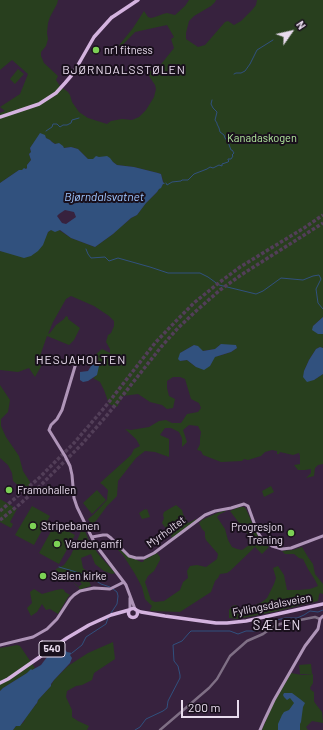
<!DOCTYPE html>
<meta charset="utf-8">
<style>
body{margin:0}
#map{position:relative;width:323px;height:730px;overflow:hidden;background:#37223e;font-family:Barlow,sans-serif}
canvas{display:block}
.north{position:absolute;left:271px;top:12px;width:40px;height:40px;-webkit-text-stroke:3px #19101c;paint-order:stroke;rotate:56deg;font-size:11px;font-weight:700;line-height:16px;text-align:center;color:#e9dcee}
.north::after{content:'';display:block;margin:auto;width:14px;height:18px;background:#e9dcee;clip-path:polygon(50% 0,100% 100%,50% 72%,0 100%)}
.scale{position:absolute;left:181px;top:700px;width:58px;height:18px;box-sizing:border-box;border:2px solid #e9dcee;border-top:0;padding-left:5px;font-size:12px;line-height:14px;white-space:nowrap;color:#e9dcee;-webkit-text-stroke:3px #19101c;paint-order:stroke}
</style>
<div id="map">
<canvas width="323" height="730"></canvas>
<div class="north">N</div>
<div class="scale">200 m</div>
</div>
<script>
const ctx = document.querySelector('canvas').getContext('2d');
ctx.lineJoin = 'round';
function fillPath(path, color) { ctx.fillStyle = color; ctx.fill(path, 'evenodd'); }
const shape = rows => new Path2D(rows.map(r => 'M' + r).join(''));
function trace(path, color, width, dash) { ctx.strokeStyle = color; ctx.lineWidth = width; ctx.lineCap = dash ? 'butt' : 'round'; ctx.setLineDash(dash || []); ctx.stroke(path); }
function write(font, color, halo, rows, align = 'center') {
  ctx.font = font + ' Barlow,sans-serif'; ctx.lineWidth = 4; ctx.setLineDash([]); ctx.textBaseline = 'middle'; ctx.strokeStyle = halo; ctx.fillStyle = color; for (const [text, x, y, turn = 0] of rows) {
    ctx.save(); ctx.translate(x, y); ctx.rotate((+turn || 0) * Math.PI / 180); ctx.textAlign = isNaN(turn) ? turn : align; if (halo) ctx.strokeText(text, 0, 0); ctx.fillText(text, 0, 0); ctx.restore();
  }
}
fillPath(shape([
 [0,0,58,0,57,4,50,17,48,23,47,33,48,39,46,46,41,52,41,56,44,63,58,76,56,80,60,86,68,92,70,95,72,102,79,112,88,118,107,124,111,121,122,119,132,120,139,117,146,110,154,97,156,89,155,85,149,76,150,71,158,68,174,48,171,39,174,37,167,25,135,32,115,53,120,44,133,28,144,11,148,17,151,18,155,17,163,14,167,13,175,15,185,6,189,0,216,0,215,2,211,6,194,16,189,21,186,33,186,39,198,47,205,45,225,22,228,21,234,25,241,21,252,10,256,5,257,0,323,0,323,317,313,326,318,334,323,334,323,348,320,347,316,349,309,360,304,371,314,380,323,374,323,464,318,465,315,468,314,476,306,478,311,473,311,469,305,470,298,470,294,465,300,464,300,456,299,453,293,455,280,452,279,454,277,454,277,451,272,450,265,452,261,456,248,460,244,459,242,461,221,462,203,455,201,451,197,450,200,444,200,439,201,432,198,426,189,425,183,430,187,442,182,447,182,438,179,432,171,428,165,428,160,435,169,439,169,457,155,452,145,451,136,458,118,481,117,496,107,506,96,521,91,524,88,519,93,515,107,500,108,490,103,485,100,483,131,455,134,449,140,446,136,439,125,429,131,430,149,427,159,421,166,420,172,423,181,423,187,414,198,412,201,408,199,403,191,399,185,379,180,377,173,377,167,381,167,388,169,396,175,399,173,408,167,409,162,405,150,402,138,394,123,396,117,407,109,404,104,390,100,382,93,378,97,375,96,361,93,363,95,355,102,349,110,353,110,349,106,342,108,335,111,333,114,326,114,321,109,316,94,306,71,296,66,299,53,322,48,334,50,333,56,325,64,319,66,316,68,317,68,319,80,328,74,340,69,345,47,336,40,356,43,359,43,363,35,377,29,368,18,372,0,370,0,251,7,252,45,238,48,232,51,230,59,230,71,238,95,247,113,234,119,228,128,221,131,218,137,215,146,203,157,192,159,189,163,184,164,184,161,174,158,173,134,167,117,165,113,162,88,159,78,149,71,147,64,148,52,142,50,140,46,138,40,134,30,148,31,152,29,154,31,160,27,165,27,168,22,170,19,170,0,183,0,113,5,111,0,107,20,94,28,74,12,60,0,70],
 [221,344,237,348,231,352,222,355,214,357,210,366,196,367,187,360,180,361,180,353,194,345,202,351,215,349],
 [18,69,24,74,15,84,10,79],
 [0,385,10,400,8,412,1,419,1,426,6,437,19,456,23,471,30,482,30,487,26,489,21,488,13,481,12,473,8,465,0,458],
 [271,486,274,492,264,497,262,491],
 [97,490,106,500,92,514,83,503],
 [0,499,17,509,10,522,13,524,11,528,0,522],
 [176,505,182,510,183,514,188,523,196,519,197,520,172,538,170,533,164,526,162,523,164,518,163,515,164,512],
 [32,506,50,516,34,545,15,535],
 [240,507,244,507,246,509,259,538,262,542,269,547,262,554,255,547,230,571,227,573,220,574,218,578,215,581,211,592,180,612,151,611,150,610,152,606,145,599,142,587,135,574,123,555,114,546,115,545,126,555,141,562,143,562,144,560,157,553,160,557,160,560,154,571,148,576,145,582,151,600,155,602,164,601,180,590,183,582,188,578,187,571,190,566,197,565,206,567,217,559,218,554,206,540,205,537,205,532,202,529,199,523,202,520,217,513,224,511,226,511,220,514,217,517,225,529,228,540,232,547,237,549,242,550,252,543,249,536,230,511],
 [145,509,145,510,147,509,150,517,142,519,139,513],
 [82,523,89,541,99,555,115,573,112,574,104,571,95,564,91,554,81,558,83,568,89,573,89,581,91,586,84,588,80,590,77,585,73,582,56,579,56,569,64,565,71,555,81,531,81,524],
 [66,575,73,575,82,584,78,587,72,581,73,580,69,577,68,580,65,580],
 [55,524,75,535,59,564,39,553],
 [302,547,308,557,313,564,315,574,323,584,323,594,320,593,319,595,318,601,278,611,238,619,229,618,229,610,232,606,236,605,243,611,245,608,253,606,262,602,267,598,274,584,276,578,273,568,278,566,284,575,287,590,299,590,310,589,318,586,315,580,308,569,303,559,299,558,294,554,285,554,282,551,293,550],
 [34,589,42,594,56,590,62,589,64,590,65,592,70,595,68,597,58,614,50,609,46,610,42,604,37,612,31,616,27,608,32,603,30,592],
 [113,642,115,659,94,673,92,680,82,685,76,686,67,691,66,697,72,710,72,717,78,721,89,726,87,730,13,730,16,726,20,725,24,722,25,718,37,703,38,700,50,687,54,680,68,666,88,653],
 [17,645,20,646,35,668,3,688,0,691,0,648],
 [311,664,312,674,300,674,299,665],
 [291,673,302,675,313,674,313,683,310,688,311,690,314,692,314,701,315,703,322,712,323,723,312,721,306,727,308,730,262,730,272,706]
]), '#283f1e');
fillPath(shape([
 [40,133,45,135,46,138,50,140,52,142,55,144,59,143,63,146,64,148,71,147,78,149,88,159,93,159,96,156,99,157,107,156,110,158,113,162,117,165,134,167,158,173,161,174,163,182,165,184,163,184,161,188,159,189,157,192,146,203,137,215,131,218,113,234,95,247,71,238,60,230,55,232,51,230,48,232,43,245,38,251,31,256,24,258,0,251,0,183,19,170,22,170,24,168,26,169,27,168,27,165,31,160,29,154,31,152,30,148],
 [65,210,74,212,76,217,66,224,62,223,57,216,59,214],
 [323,317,323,334,318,334,312,330,313,326],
 [221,344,236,345,237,348,231,352,215,357,210,366,204,370,196,367,187,360,180,361,178,359,180,353,194,345,198,346,203,351,215,349],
 [320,347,323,348,323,374,314,380,307,382,303,377,304,371,309,360,316,349],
 [96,361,99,366,97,375,88,381,83,382,80,380,80,372,88,371,93,363],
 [63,648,67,652,72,653,70,655,72,658,70,663,54,680,51,684,51,686,38,700,37,703,36,704,20,726,16,726,13,730,0,730,0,691,3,688,27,673,31,669,32,670,41,665,47,657],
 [284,693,292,693,300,699,305,703,303,707,301,722,300,724,300,730,278,730,278,724,282,715,284,712,289,710,294,703,290,698,287,700,284,697,283,695]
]), '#31517e');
trace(shape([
 [234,74,236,73,241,73,245,71,250,64,257,50,273,40],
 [46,131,52,127,53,124,57,124,60,127,63,125,67,125,71,123,72,120,79,118],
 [166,183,167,185,172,182,181,181,182,180,188,180,194,174,207,169,210,167,213,168,219,165,222,166,222,164,228,162,229,161,228,160,228,159,231,159,233,156,232,155,234,153,232,150,231,150,228,142,225,138,224,135,220,132,219,128,217,124,217,123,215,120,217,112,213,108,211,104,212,100],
 [86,249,88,254,91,258,105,257,109,261,118,258,150,267,168,273,200,273,208,277,219,285,256,294,263,291,281,278,303,280,313,276,319,275,321,279,316,289,318,303,323,309],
 [59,567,73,571,90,577,101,584,110,587],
 [111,613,117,604,118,596,117,592,113,589],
 [72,653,82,645,86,637,106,624,108,618],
 [135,730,140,727,146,719,163,711,167,708,168,701,180,678,180,675,178,666,174,661,173,645,182,641,189,633,191,631,230,631,238,634,246,631,258,631,273,621,285,618,297,618,304,615,310,611,318,612,323,610]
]), '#31517e', 1);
trace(shape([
 [0,511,39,478,74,443,105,407,155,343,177,320,195,302,220,282,240,267,304,228,323,215],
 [0,520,20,504,42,484,82,444,108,414,161,347,178,328,196,311,220,290,241,275,323,223]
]), '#523e58', 3.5, [3.5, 2]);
trace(shape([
 [160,730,209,688,217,679,230,656,247,641,263,634,273,627,280,624,315,617,320,619]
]), '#7f6f85', 2.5);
trace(shape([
 [81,361,78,362,76,363,62,410,57,419,51,425,49,430,65,456,70,466,72,475,74,498,77,507,95,544,126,585,135,609],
 [92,537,103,535,107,535,111,538,129,556,136,558,144,558,154,553,205,515,215,511,231,508,244,504,248,506,257,531,260,536,265,541,272,546,282,549,291,548,323,536],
 [130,609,130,598],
 [0,645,33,637,47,629,57,619,70,599,74,595,80,591,94,588,110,589,124,582],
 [260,730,264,721,274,700,305,646,318,629,320,619,323,616]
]), '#af95b8', 3);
trace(shape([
 [111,18,138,0],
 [0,117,39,104,56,93,65,83,71,76,78,65,94,37,112,17],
 '128.5 613a4.5 4.5 0 1 1 9 0a4.5 4.5 0 1 1-9 0Z',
 [136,610,141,612,165,616,216,623,227,623,246,621,323,604],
 [0,683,8,679,67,638,89,625,111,615,129,610]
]), '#d4b3df', 3.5);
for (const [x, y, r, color] of [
 [96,50,4,"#7cd155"],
 [9,490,4,"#7cd155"],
 [33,526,4,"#7cd155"],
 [291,533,4,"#7cd155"],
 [57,544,4,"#7cd155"],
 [43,576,4,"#7cd155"]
]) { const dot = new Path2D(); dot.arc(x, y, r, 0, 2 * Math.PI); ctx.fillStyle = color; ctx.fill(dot); trace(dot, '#19101c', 1.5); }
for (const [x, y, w] of [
 [52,649,26]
]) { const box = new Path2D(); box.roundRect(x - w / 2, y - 8, w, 16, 3); ctx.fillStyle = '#19101c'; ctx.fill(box); trace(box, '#e9dcee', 1); }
write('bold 10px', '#e9dcee', null, [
 ["540",52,649]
]);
write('11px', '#e9dcee', '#19101c', [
 ["nr1 fitness",104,50],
 ["Framohallen",17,490],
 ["Stripebanen",41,526],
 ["Progresjon",283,527,"right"],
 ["Trening",283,540,"right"],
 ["Varden amfi",65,544],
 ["Sælen kirke",51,576]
], 'left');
write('11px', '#b5eba0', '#19101c', [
 ["Kanadaskogen",262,138]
]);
write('11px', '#e9dcee', '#19101c', [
 ["Myrholtet",166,532,-36],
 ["Fyllingsdalsveien",272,605,-11]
]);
ctx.letterSpacing = '1px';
write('12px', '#e9dcee', '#19101c', [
 ["BJØRNDALSSTØLEN",124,70],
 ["HESJAHOLTEN",81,360]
]);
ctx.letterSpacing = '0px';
write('italic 12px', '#9ec6ff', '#19101c', [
 ["Bjørndalsvatnet",104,197]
]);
ctx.letterSpacing = '1px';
write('13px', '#e9dcee', '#19101c', [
 ["SÆLEN",277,626]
]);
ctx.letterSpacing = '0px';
</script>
